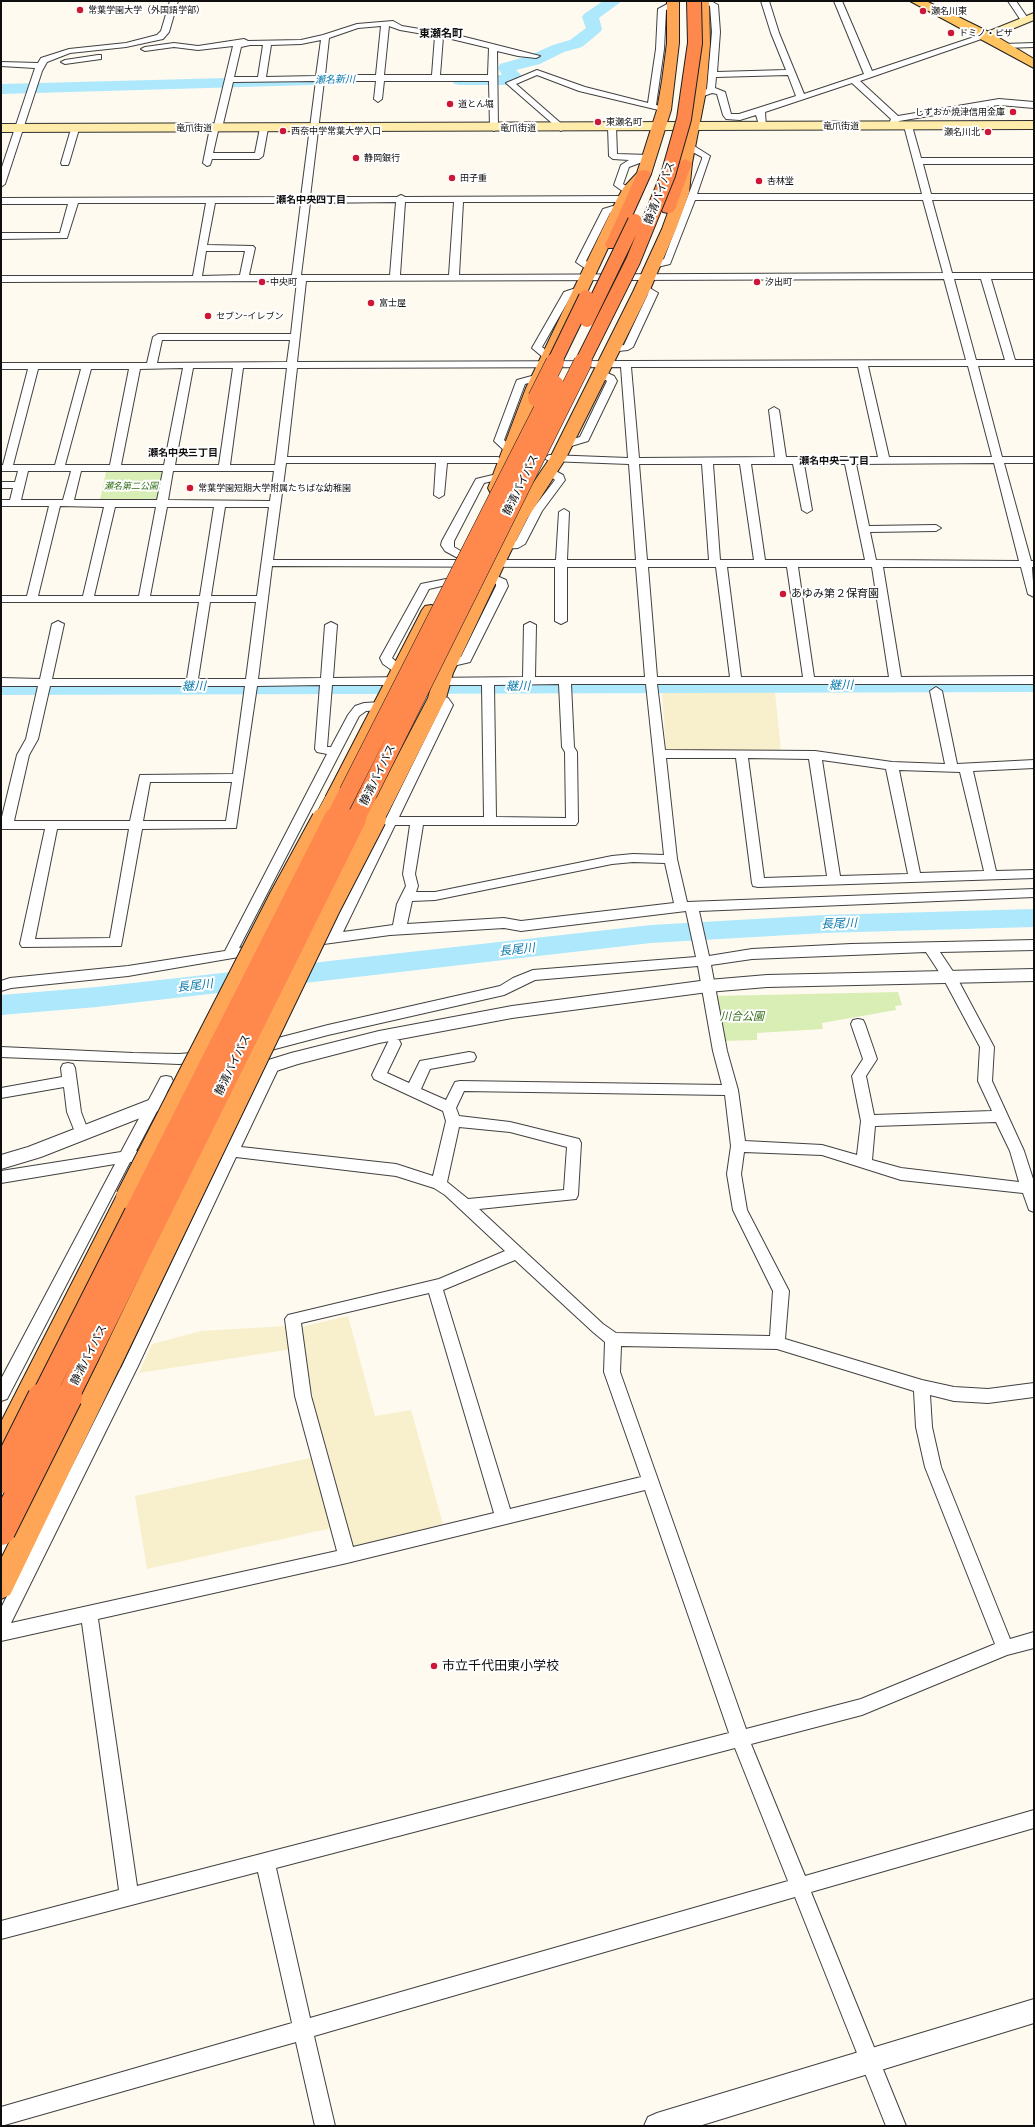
<!DOCTYPE html>
<meta charset="utf-8">
<style>
body{margin:0}
#map{position:relative;width:1035px;height:2127px;overflow:hidden;background:#fffaef;font-family:Lora,serif}
canvas{display:block}
.frame{position:absolute;inset:0;border:2px solid #0e0e0e;pointer-events:none}
</style>
<div id="map">
<canvas width="1035" height="2127"></canvas>
<div class="frame"></div>
</div>
<script>
const ctx = document.querySelector('canvas').getContext('2d');
ctx.lineJoin = 'round';
function fillPath(path, color) { ctx.fillStyle = color; ctx.fill(path, 'evenodd'); }
const shape = rows => new Path2D(rows.map(r => 'M' + r).join(''));
function trace(path, color, width, dash) { ctx.strokeStyle = color; ctx.lineWidth = width; ctx.lineCap = dash ? 'butt' : 'round'; ctx.setLineDash(dash || []); ctx.stroke(path); }
function write(font, color, halo, rows, align = 'center') {
  ctx.font = font + ' Lora,"Noto Sans JP",serif'; ctx.lineWidth = 4; ctx.setLineDash([]); ctx.textBaseline = 'middle'; ctx.strokeStyle = halo; ctx.fillStyle = color; for (const [text, x, y, turn = 0] of rows) {
    ctx.save(); ctx.translate(x, y); ctx.rotate((+turn || 0) * Math.PI / 180); ctx.textAlign = isNaN(turn) ? turn : align; if (halo) ctx.strokeText(text, 0, 0); ctx.fillText(text, 0, 0); ctx.restore();
  }
}
fillPath(shape([
 [662,692,775,692,781,751,669,751,666,749],
 [348,1316,375,1416,411,1410,443,1524,353,1548,314,1406,301,1327],
 [286,1326,292,1349,139,1373,152,1344,201,1331],
 [315,1457,332,1528,147,1569,135,1496]
]), '#f8efcc');
fillPath(shape([
 [159,471,163,473,159,497,153,500,100,500,106,472],
 [898,992,902,1005,895,1006,896,1010,822,1023,823,1029,757,1033,757,1040,724,1041,715,996]
]), '#d9eeb4');
fillPath(shape([
 [603,1,622,1,599,18,602,29,600,32,582,47,564,52,540,64,516,70,524,78,522,82,507,85,460,85,454,84,452,80,454,76,460,75,502,75,498,68,500,64,528,56,553,45,570,40,586,28,582,17,584,14,603,1],
 [340,75,346,76,348,80,346,84,1,94,1,84,340,75],
 [1034,678,1034,692,1,695,1,681,1034,678],
 [1034,909,1034,927,824,933,651,943,97,1007,1,1015,1,995,97,987,651,925,824,915,1034,909]
]), '#aee8fc');
const minor = shape([
 [170,1,178,1,169,32,163,39,126,47,70,53,47,62,42,71,5,184,1,187,1,170,35,68,1,66,1,62,38,63,41,58,69,49,126,43,157,35,161,31,170,1],
 [700,1,711,1,718,5,720,32,717,72,786,70,771,33,761,1,769,1,779,33,804,94,864,74,834,1,842,1,872,71,983,34,990,36,860,81,898,116,999,99,1034,102,1034,108,999,105,971,109,899,121,895,128,892,129,888,126,891,119,852,83,765,112,766,128,760,128,756,115,740,120,726,119,723,115,717,94,712,93,698,98,694,95,707,89,712,32,710,6,700,1],
 [788,75,796,96,739,114,731,114,725,92,715,88,716,77,788,75],
 [1008,1,1016,1,1029,20,1028,22,1022,22,1008,1],
 [671,2,678,4,666,10,664,49,656,105,667,108,667,112,579,91,537,75,516,84,564,126,565,128,561,131,506,83,537,70,585,87,648,103,656,49,658,9,671,2],
 [393,21,402,26,461,36,540,56,536,58,518,56,497,51,498,128,494,131,490,128,489,81,384,81,382,99,378,102,374,99,376,81,324,81,310,197,397,197,401,195,405,197,624,196,629,199,624,202,463,202,459,275,943,273,923,200,695,200,670,264,653,268,648,265,664,259,702,159,702,157,685,148,685,144,691,144,710,156,697,194,922,194,904,126,908,123,912,126,921,158,1034,158,1034,164,923,164,931,194,1034,194,1034,200,932,200,952,273,1034,273,1034,279,991,279,1015,360,1034,360,1034,366,978,366,1002,457,1034,457,1034,463,1004,463,1031,561,1034,561,1034,567,1032,567,1034,597,1028,594,1021,567,883,567,901,677,1034,676,1034,684,657,684,665,750,815,751,892,762,945,764,930,691,936,687,942,691,957,764,1034,760,1034,768,973,771,996,871,1034,870,1034,878,758,887,753,886,752,883,736,758,666,758,677,859,687,902,1034,889,1034,897,699,911,709,956,752,949,851,944,1034,940,1034,950,940,952,956,976,994,1047,992,1081,1024,1151,1034,1182,1034,1212,1029,1210,1023,1193,901,1180,822,1155,744,1152,741,1174,747,1210,789,1291,785,1339,922,1380,954,1387,988,1389,1034,1383,1034,1397,988,1403,954,1401,930,1395,932,1427,941,1467,1010,1639,1034,1632,1034,1648,1007,1655,862,1715,751,1744,805,1876,1034,1810,1034,1828,811,1892,906,2126,886,2126,795,1897,314,2036,335,2126,315,2126,296,2042,1,2126,1,2107,292,2023,258,1872,1,1939,1,1921,119,1890,82,1623,1,1641,1,1608,122,1366,222,1157,202,1156,200,1152,202,1148,227,1146,266,1065,268,1061,273,1060,278,1061,280,1065,241,1147,396,1164,433,1176,446,1121,443,1111,374,1079,372,1075,389,1040,394,1039,399,1040,401,1044,387,1073,409,1083,420,1061,469,1052,474,1053,476,1057,474,1061,430,1069,421,1089,446,1100,455,1082,460,1081,722,1085,713,1051,698,966,535,980,504,995,328,1035,256,1054,251,1053,249,1049,251,1045,328,1025,500,986,513,978,533,970,696,957,686,911,521,931,504,928,390,935,309,946,304,944,302,941,304,938,309,936,329,934,439,711,441,705,433,701,431,698,433,695,437,694,448,698,453,705,399,817,484,817,482,685,432,685,428,684,426,681,428,678,523,677,524,625,530,622,536,625,535,677,645,677,636,567,567,567,567,621,561,624,555,621,555,567,272,566,258,679,321,678,325,625,331,622,337,625,333,678,404,677,410,681,404,685,332,685,327,747,331,747,348,715,355,706,364,703,382,702,388,706,382,710,366,711,359,716,239,948,257,945,262,947,264,950,262,953,128,976,11,988,1,991,1,981,10,978,128,966,225,951,327,754,317,752,315,749,320,685,257,686,236,828,142,829,121,946,22,947,20,944,45,829,1,829,1,821,17,755,26,739,38,686,1,686,1,678,40,679,52,624,58,621,64,624,52,679,187,679,199,602,1,602,1,596,27,596,49,506,1,506,1,500,10,500,13,488,1,488,1,482,15,482,18,471,1,471,1,465,3,465,28,369,1,369,1,363,147,363,153,337,158,334,291,334,297,281,1,282,1,276,193,276,206,203,78,203,67,238,1,239,1,233,60,233,68,204,1,204,1,198,301,197,316,81,233,82,222,128,218,131,213,153,255,153,260,128,264,125,268,128,263,156,259,159,212,159,210,165,207,166,203,163,210,128,214,125,233,46,198,50,174,47,145,51,141,49,145,47,174,43,198,46,244,39,248,41,301,40,323,35,357,24,393,21],
 [381,26,376,75,325,75,329,38,358,28,381,26],
 [389,26,400,30,435,36,432,75,384,75,389,26],
 [443,37,489,48,488,75,440,75,443,37],
 [321,40,316,76,266,77,271,45,301,44,321,40],
 [250,45,263,45,258,77,234,77,241,47,250,45],
 [396,202,390,275,301,275,310,203,396,202],
 [405,202,454,202,449,275,400,275,405,202],
 [215,203,301,203,292,275,249,275,255,248,253,246,207,245,215,203],
 [206,251,245,251,240,275,202,276,206,251],
 [944,279,966,360,297,362,306,281,944,279],
 [954,279,981,279,1005,360,976,360,954,279],
 [162,340,290,340,287,362,157,363,162,340],
 [868,366,968,366,992,457,889,457,868,366],
 [621,367,628,458,549,455,544,458,549,461,629,464,636,560,567,560,569,512,564,509,559,512,556,560,273,560,286,463,436,463,434,495,439,498,444,495,447,463,498,463,503,460,498,457,287,457,297,368,621,367],
 [631,367,858,367,878,457,786,457,779,410,774,407,769,410,775,457,639,458,631,367],
 [183,368,164,465,121,465,140,369,183,368],
 [193,368,233,368,219,465,175,465,193,368],
 [243,368,287,368,275,465,230,465,243,368],
 [38,369,81,369,55,465,13,465,38,369],
 [91,369,129,369,110,465,65,465,91,369],
 [994,463,1019,561,876,560,870,532,936,531,941,528,936,525,869,526,856,464,994,463],
 [639,464,702,464,709,560,647,560,639,464],
 [713,464,740,464,754,560,720,560,713,464],
 [751,464,793,464,802,510,807,513,812,510,804,464,845,464,865,560,765,560,751,464],
 [28,471,71,471,63,500,21,500,28,471],
 [81,471,163,471,157,500,74,500,81,471],
 [173,471,274,471,270,501,168,500,173,471],
 [60,506,104,507,83,596,38,596,60,506],
 [115,507,156,507,139,596,94,596,115,507],
 [167,507,214,507,200,596,150,596,167,507],
 [225,507,269,507,257,596,211,596,225,507],
 [648,567,716,567,730,677,657,677,648,567],
 [727,567,787,567,803,677,741,677,727,567],
 [798,567,872,567,889,677,814,677,798,567],
 [210,602,256,602,246,679,198,679,210,602],
 [559,684,562,747,565,752,566,818,496,817,494,685,559,684],
 [571,684,646,684,664,855,633,854,612,856,435,892,416,892,418,886,415,874,423,825,576,825,578,822,577,752,574,747,571,684],
 [50,686,245,686,233,774,140,775,130,821,14,821,29,755,38,739,50,686],
 [748,758,809,759,827,876,764,878,748,758],
 [822,760,886,769,908,874,840,876,822,760],
 [899,770,960,772,984,871,920,873,899,770],
 [150,782,232,782,226,821,143,821,150,782],
 [395,825,410,825,403,874,406,886,397,904,393,925,343,932,395,825],
 [57,829,129,829,110,938,35,939,57,829],
 [633,862,665,863,674,903,521,921,504,918,407,924,412,901,435,900,612,864,633,862],
 [926,952,943,978,980,1047,978,1081,992,1111,874,1115,866,1076,877,1059,865,1024,863,1020,858,1019,853,1020,851,1024,863,1059,852,1076,861,1121,857,1155,822,1145,745,1141,738,1090,727,1051,711,965,752,959,926,952],
 [464,1091,725,1095,731,1146,727,1174,733,1210,773,1291,770,1336,616,1333,603,1324,479,1209,576,1199,578,1195,581,1143,579,1139,510,1122,459,1116,456,1108,464,1091],
 [996,1122,1010,1151,1019,1182,901,1168,872,1160,875,1126,996,1122],
 [459,1127,510,1132,567,1147,564,1190,468,1199,447,1182,459,1127],
 [236,1157,396,1176,434,1188,445,1195,505,1251,439,1279,288,1315,285,1319,295,1396,337,1551,11,1623,138,1366,236,1157],
 [515,1260,593,1332,605,1342,604,1372,641,1477,510,1509,443,1290,515,1260],
 [429,1293,494,1513,353,1547,311,1396,301,1323,429,1293],
 [621,1346,777,1349,914,1391,916,1427,925,1467,995,1644,861,1699,746,1729,620,1372,621,1346],
 [645,1490,729,1733,137,1886,98,1619,347,1563,645,1490],
 [735,1748,788,1881,310,2018,276,1868,735,1748],
 [1034,43,1034,47,1004,48,1000,46,1004,44,1034,43],
 [98,55,101,55,101,59,65,64,61,62,65,60,98,55],
 [612,124,616,127,617,154,649,155,653,158,629,167,623,184,631,189,631,193,625,193,614,185,621,165,629,160,613,159,609,156,608,127,612,124],
 [75,126,79,129,69,163,68,165,62,165,61,163,71,129,75,126],
 [620,204,625,207,610,213,586,261,597,269,592,272,589,271,576,262,603,209,620,204],
 [643,284,658,293,633,347,628,350,608,352,608,348,624,345,648,294,638,287,643,284],
 [582,286,587,289,571,296,542,347,554,357,553,359,545,359,532,348,564,292,582,286],
 [601,370,614,376,617,381,589,439,588,441,568,447,560,447,559,445,560,443,580,437,607,381,596,373,601,370],
 [539,374,543,375,543,379,525,384,504,440,516,451,511,454,507,453,494,441,516,382,517,380,539,374],
 [550,468,563,475,565,480,542,511,525,544,518,548,500,549,498,547,500,545,516,541,532,510,555,480,545,471,550,468],
 [501,473,506,476,505,478,484,483,454,541,454,547,464,553,466,555,464,557,456,557,445,551,441,545,442,541,476,479,501,473],
 [490,573,506,580,508,586,470,662,449,667,445,666,443,663,445,660,461,657,496,586,496,584,484,576,490,573],
 [446,579,452,582,450,584,429,589,392,658,406,670,400,674,396,673,383,664,380,658,421,584,446,579],
 [1,1047,133,1053,179,1054,204,1052,209,1053,211,1057,209,1061,204,1062,179,1064,1,1057,1,1047],
 [68,1063,73,1064,75,1068,81,1112,89,1133,87,1137,82,1138,77,1137,67,1112,64,1087,1,1098,1,1088,62,1077,61,1068,63,1064,68,1063],
 [166,1076,171,1077,173,1081,136,1151,154,1150,159,1152,161,1156,159,1160,154,1162,130,1162,7,1399,1,1401,1,1379,115,1164,1,1183,1,1171,121,1152,161,1077,166,1076]
]);
const tertiary = shape([
 [1034,969,1034,981,767,987,708,992,512,1018,379,1043,298,1064,242,1082,236,1080,233,1075,236,1070,291,1053,379,1031,512,1006,708,980,767,975,1034,969],
 [185,1086,191,1088,194,1093,191,1098,41,1157,1,1169,1,1155,28,1147,185,1086],
 [1034,1999,1034,2023,699,2126,644,2126,648,2117,657,2113,1034,1999]
]);
const secondary = shape([
 [1034,13,1034,20,990,38,986,39,980,36,982,34,1034,13],
 [1034,121,1034,129,1,132,1,124,1034,121]
]);
const primary = shape([
 [910,1,926,1,991,33,1034,59,1034,68,910,1]
]);
const trunk = shape([
 [667,1,679,1,679,43,671,110,651,174,631,199,542,388,504,488,502,492,496,493,490,492,488,488,526,388,617,199,624,187,637,173,657,110,662,81,667,43,667,1],
 [697,1,709,1,710,44,706,91,692,163,689,193,676,229,649,292,566,458,527,519,509,555,453,673,446,698,392,805,389,810,382,811,375,810,372,805,428,698,435,673,491,555,509,519,550,458,633,292,662,229,675,193,678,163,692,91,698,44,697,1],
 [431,605,437,606,440,610,346,796,343,801,336,802,329,801,326,796,422,610,425,606,431,605],
 [127,1188,135,1191,139,1197,10,1455,1,1458,1,1422,119,1191,127,1188],
 [110,1353,119,1356,122,1363,10,1595,1,1599,1,1559,101,1356,110,1353]
]);
const motorway = shape([
 [685,159,692,163,675,209,673,212,668,213,663,212,661,209,678,163,685,159],
 [644,170,649,171,651,174,619,245,617,248,607,248,605,245,637,174,639,171,644,170]
]);
trace(minor, '#414141', 2);
trace(tertiary, '#414141', 2);
trace(secondary, '#303030', 2);
trace(primary, '#1f1f1f', 2);
trace(trunk, '#1f1f1f', 2);
trace(motorway, '#1f1f1f', 2);
fillPath(minor, '#fff');
fillPath(tertiary, '#fff');
fillPath(secondary, '#ffebaa');
fillPath(primary, '#ffc45f');
fillPath(trunk, '#ffa656');
fillPath(motorway, '#ff884d');
const trunkBridgeFar1 = shape([
 [323,820,336,796],
 [374,820,382,805]
]);
const trunkBridge = shape([
 [127,1197,280,898,323,819],
 [110,1363,329,908,375,819]
]);
const motorwayBridgeFar3 = shape([
 [587,320,635,221],
 [554,363,586,297],
 [582,363,633,261,668,175,684,119,695,43,694,1]
]);
const motorwayBridgeFar2 = shape([
 [537,398,555,362],
 [334,820,555,385],
 [355,820,583,362]
]);
const motorwayBridgeFar1 = shape([
 [42,1398,335,819],
 [67,1398,355,819]
]);
const motorwayBridge = shape([
 [1,1479,42,1397],
 [1,1531,68,1397]
]);
trace(trunkBridgeFar1, '#1f1f1f', 19, []);
trace(trunkBridge, '#1f1f1f', 24, []);
trace(motorwayBridgeFar3, '#1f1f1f', 16, []);
trace(motorwayBridgeFar2, '#1f1f1f', 19, []);
trace(motorwayBridgeFar1, '#1f1f1f', 24, []);
trace(motorwayBridge, '#1f1f1f', 30, []);
trace(trunkBridgeFar1, '#ffa656', 18);
trace(trunkBridge, '#ffa656', 22);
trace(motorwayBridgeFar3, '#ff884d', 14);
trace(motorwayBridgeFar2, '#ff884d', 18);
trace(motorwayBridgeFar1, '#ff884d', 22);
trace(motorwayBridge, '#ff884d', 28);
for (const [x, y, r, color] of [
 [80,10,4,"#cc1836"],
 [923,11,4,"#cc1836"],
 [951,33,4,"#cc1836"],
 [450,104,4,"#cc1836"],
 [1013,112,4,"#cc1836"],
 [598,122,4,"#cc1836"],
 [283,131,4,"#cc1836"],
 [988,132,4,"#cc1836"],
 [356,158,4,"#cc1836"],
 [452,178,4,"#cc1836"],
 [759,181,4,"#cc1836"],
 [262,282,4,"#cc1836"],
 [757,282,4,"#cc1836"],
 [371,303,4,"#cc1836"],
 [208,316,4,"#cc1836"],
 [190,488,4,"#cc1836"],
 [783,594,4,"#cc1836"],
 [434,1666,4,"#cc1836"]
]) { const dot = new Path2D(); dot.arc(x, y, r, 0, 2 * Math.PI); ctx.fillStyle = color; ctx.fill(dot); trace(dot, '#fff', 1.5); }
write('9px', '#0e0e0e', '#fff', [
 ["常葉学園大学（外国語学部）",88,10],
 ["瀬名川東",931,11],
 ["ドミノ・ピザ",959,33],
 ["道とん堀",458,104],
 ["しずおか焼津信用金庫",1005,112,"right"],
 ["東瀬名町",606,122],
 ["西奈中学常葉大学入口",291,131],
 ["瀬名川北",980,132,"right"],
 ["静岡銀行",364,158],
 ["田子重",460,178],
 ["杏林堂",767,181],
 ["中央町",270,282],
 ["汐出町",765,282],
 ["富士屋",379,303],
 ["セブン-イレブン",216,316],
 ["常葉学園短期大学附属たちばな幼稚園",198,488]
], 'left');
write('9px', '#0e0e0e', '#fff', [
 ["竜爪街道",841,126],
 ["竜爪街道",194,128],
 ["竜爪街道",518,128]
]);
write('italic 9px', '#336d17', '#fff', [
 ["瀬名第二公園",131,486]
]);
write('italic 10px', '#0a7aad', '#fff', [
 ["瀬名新川",335,80,-1]
]);
write('bold 10px', '#0e0e0e', '#fff', [
 ["瀬名中央四丁目",311,200],
 ["瀬名中央三丁目",183,453],
 ["瀬名中央一丁目",834,461]
]);
write('bold 11px', '#0e0e0e', '#fff', [
 ["東瀬名町",441,34]
]);
write('11px', '#0e0e0e', '#fff', [
 ["静清バイパス",660,193,-69],
 ["静清バイパス",521,485,-64],
 ["静清バイパス",378,775,-64],
 ["静清バイパス",233,1065,-64],
 ["静清バイパス",89,1355,-63]
]);
write('11px', '#0e0e0e', '#fff', [
 ["あゆみ第２保育園",791,594]
], 'left');
write('italic 11px', '#336d17', '#fff', [
 ["川合公園",742,1017]
]);
write('italic 12px', '#0a7aad', '#fff', [
 ["継川",841,686],
 ["継川",194,687],
 ["継川",518,687],
 ["長尾川",839,924,-2],
 ["長尾川",517,950,-6],
 ["長尾川",195,986,-6]
]);
write('13px', '#0e0e0e', '#fff', [
 ["市立千代田東小学校",442,1666]
], 'left');
</script>
